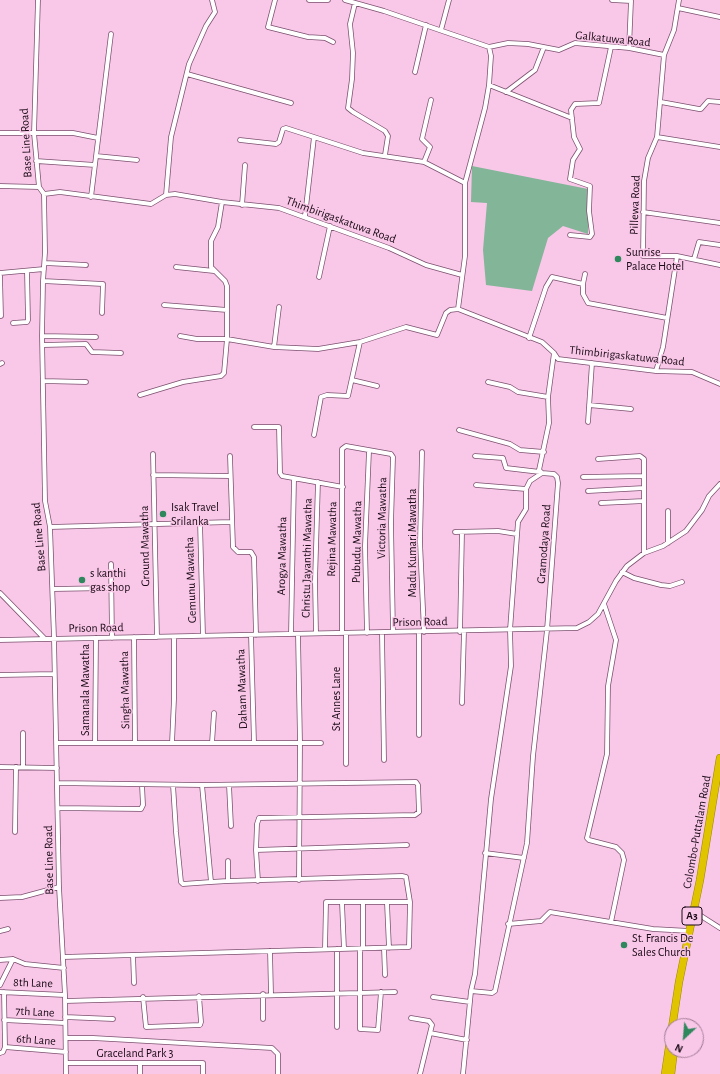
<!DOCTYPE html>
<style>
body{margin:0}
#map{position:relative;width:720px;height:1074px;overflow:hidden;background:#f9c7e8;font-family:"Alegreya Sans",sans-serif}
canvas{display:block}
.north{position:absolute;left:664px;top:1018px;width:40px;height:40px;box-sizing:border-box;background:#f9c7e8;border:1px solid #a07b94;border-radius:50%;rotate:206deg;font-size:11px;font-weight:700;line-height:16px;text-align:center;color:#1a0a15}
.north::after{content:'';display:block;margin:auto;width:14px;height:18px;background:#2f875d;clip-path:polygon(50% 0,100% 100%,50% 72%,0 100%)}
</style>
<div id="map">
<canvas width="720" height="1074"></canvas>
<div class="north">N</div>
</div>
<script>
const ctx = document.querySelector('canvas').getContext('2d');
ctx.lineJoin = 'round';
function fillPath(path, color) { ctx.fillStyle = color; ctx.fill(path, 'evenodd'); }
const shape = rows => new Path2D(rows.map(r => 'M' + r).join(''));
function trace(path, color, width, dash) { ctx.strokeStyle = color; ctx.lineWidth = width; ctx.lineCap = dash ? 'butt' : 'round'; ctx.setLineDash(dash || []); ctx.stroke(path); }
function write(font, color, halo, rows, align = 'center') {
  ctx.font = font + ' "Alegreya Sans",sans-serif'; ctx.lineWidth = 3; ctx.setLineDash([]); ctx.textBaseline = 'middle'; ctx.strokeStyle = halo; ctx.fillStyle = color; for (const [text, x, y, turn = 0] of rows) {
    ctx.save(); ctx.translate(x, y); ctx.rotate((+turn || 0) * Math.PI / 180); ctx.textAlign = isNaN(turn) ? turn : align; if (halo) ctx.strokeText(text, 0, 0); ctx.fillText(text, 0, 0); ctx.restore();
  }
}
fillPath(shape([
 [472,166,588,189,588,234,563,226,548,238,532,291,486,285,483,250,487,203,471,202]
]), '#83b598');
const street = shape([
 [38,0,34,133,39,187,44,194,45,252,43,281,42,336,45,501,50,527,54,638,59,887,65,995,66,1074],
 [275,0,268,27,308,37,325,38,333,42],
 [309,0,328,0],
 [345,0,384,11,489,47,508,43,528,44,559,50,575,43,629,48,664,55,674,30,679,0],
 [612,0,631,1,629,48],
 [355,3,350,24,353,53,352,79,348,108,353,112,385,131,388,136,385,155],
 [678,8,720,17],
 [441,30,449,0],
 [489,47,491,56,489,85,485,108,465,183,465,256,458,309,542,342,554,353,558,359,656,371,692,372,720,384],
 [415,72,426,25],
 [187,74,291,103],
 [489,85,572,118],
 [506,92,535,70,544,47],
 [661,102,699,109,701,109,708,101,720,102],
 [0,133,73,133,98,138],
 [657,137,720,147],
 [240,140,276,144,279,142,283,129,286,128,314,137],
 [96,156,137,160],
 [36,161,95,165],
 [424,162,430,147,422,139,431,100],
 [0,186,39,187],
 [44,194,60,192,151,204,166,195,175,194,222,202,279,208,389,248,426,265,462,275],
 [166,195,171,137,189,64,206,26,215,12,212,0],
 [91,197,111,34],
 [222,202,218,227,211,241,211,267,225,281,227,286,227,339,274,347,318,349,360,342,406,327,437,335,446,313,450,310,458,309],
 [242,205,245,165],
 [643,212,720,223],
 [305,216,314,137,363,153,424,162,465,183],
 [570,235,590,237,592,234,589,211,590,186,570,179,573,160,580,149,574,137,571,110,575,104,599,103,611,47],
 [677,256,720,265],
 [694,259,699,242,720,245],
 [45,263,86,265],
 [176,267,214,271],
 [0,273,44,269],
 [0,276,1,316],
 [319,277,330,226],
 [43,281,103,284,102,313],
 [583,284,583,294,588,303,667,318],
 [164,305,227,310],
 [13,323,27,322,28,320,27,271],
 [42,336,96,337],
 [529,338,546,287,552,277,583,284,585,274],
 [43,345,86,344,92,352,121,353],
 [274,347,279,307],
 [0,364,2,363],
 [656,371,663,347,677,256,643,256,644,181,648,158,657,137,664,55],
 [352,380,377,386],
 [43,381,86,382],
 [488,382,510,387,518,392,548,397],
 [140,395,183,382,221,376,224,373,227,339,197,339,180,336],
 [589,405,631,409],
 [588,422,592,363],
 [254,427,279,427,280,473,282,476,343,487],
 [459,430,510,444,520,450,544,452],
 [314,435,321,397,327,395,348,396,360,342],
 [422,452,420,542,424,632],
 [153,454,157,637],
 [230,456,233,547,238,552,251,552,254,557,256,635],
 [475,456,503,458,506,468,540,472],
 [598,459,640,456,644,459,644,553],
 [153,475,230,476],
 [583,477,644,476],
 [476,485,526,489],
 [588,491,644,488],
 [601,503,644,501],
 [668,511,668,543],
 [200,522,203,636],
 [50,527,231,522],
 [455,532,498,531,517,534],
 [111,564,112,638],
 [622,572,634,578,661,585,670,586,682,582],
 [53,589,111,588],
 [0,593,44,638],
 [604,604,616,640,608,686,607,754,587,838,589,840,616,847,622,853,624,860,611,922],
 [419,632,419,735],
 [460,632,462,532],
 [316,633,315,581,318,482],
 [342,633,342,449,346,446,391,454,393,457,391,523,393,632],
 [346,633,346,764],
 [367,633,365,546,369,451],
 [382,633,384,760],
 [291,634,294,479],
 [298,634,300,743,299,880],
 [251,635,254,743],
 [134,637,135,743],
 [0,640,577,628,589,622,598,614,616,581,627,566,644,553,663,546,686,531,702,510,709,496,720,484],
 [0,675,54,674],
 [462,703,464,631],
 [23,733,23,767],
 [57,743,321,743],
 [95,743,96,638],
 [172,743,174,699,174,637],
 [212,743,214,713],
 [0,767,57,768],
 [57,783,202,785,416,782,418,785,419,812,415,815,259,818,257,824,256,850,258,881],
 [173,785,176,832,181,882,183,884,211,882,202,785],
 [229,785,231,826],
 [58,808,141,809,143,805,142,785],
 [15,832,16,767],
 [256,850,407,845],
 [485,853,524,858],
 [211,882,228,881],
 [0,898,22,897,59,887],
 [363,902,363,948],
 [342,903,344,949],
 [387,903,389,948],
 [698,914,720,928],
 [508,924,541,921,550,912,653,929,689,931],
 [0,931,8,929],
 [384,948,385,975],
 [325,949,326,902,410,902],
 [337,949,337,1027],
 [360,949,360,1029,378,1030,381,992],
 [270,951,271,994],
 [133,955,134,983],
 [63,957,409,947,410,902,406,877,402,876,228,881,228,861],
 [0,960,13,959,25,964,64,968],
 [0,985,13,959],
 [471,991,492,993,495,991,527,843,533,756,547,630,558,483,557,477,554,474,542,473,539,470,549,423,548,397,554,353],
 [0,992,65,995],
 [263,994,263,1019],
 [143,997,146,1027,200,1025,201,1022,199,996],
 [433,997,470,1002],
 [65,1001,395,992],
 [65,1017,113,1019],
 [411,1018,429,1021,432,1025,420,1074],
 [4,1020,65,1023],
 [430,1033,467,1040],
 [66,1038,93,1038,272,1048,278,1054,278,1074],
 [5,1047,66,1052],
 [0,1053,3,1052,5,1047,4,992],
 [66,1063,203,1063,203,1074],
 [140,1063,140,1074],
 [463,1074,471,991,475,974,491,799,511,666,510,630,518,522,526,509,526,489,530,481,542,473]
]);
const highway = shape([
 [665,1074,679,982,700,880,720,758],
 [671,1074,674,1050]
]);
trace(street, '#7b506e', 5.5);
trace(highway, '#9b8307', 8);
trace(street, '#fff', 4);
trace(highway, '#e0c400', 7);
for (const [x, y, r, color] of [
 [618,259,4,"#2f875d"],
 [163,514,4,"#2f875d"],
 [82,580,4,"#2f875d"],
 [624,945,4,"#2f875d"]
]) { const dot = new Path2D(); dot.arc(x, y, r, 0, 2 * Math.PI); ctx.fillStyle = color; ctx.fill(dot); trace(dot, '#f9c7e8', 1.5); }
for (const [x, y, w] of [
 [692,916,20]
]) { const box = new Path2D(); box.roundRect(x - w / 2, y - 9, w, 18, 3); ctx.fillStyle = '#f9c7e8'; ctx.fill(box); trace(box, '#1a0a15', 1); }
write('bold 11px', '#1a0a15', null, [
 ["A3",692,916]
]);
write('12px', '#1a0a15', '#f9c7e8', [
 ["Galkatuwa Road",613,39,6],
 ["Base Line Road",26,143,-93],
 ["Pillewa Road",635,205,-88],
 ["Thimbirigaskatuwa Road",341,220,20],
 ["Thimbirigaskatuwa Road",627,356,6],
 ["Victoria Mawatha",382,518,-89],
 ["Base Line Road",39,537,-95],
 ["Rejina Mawatha",332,539,-89],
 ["Pubudu Mawatha",357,542,-89],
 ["Madu Kumari Mawatha",412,543,-90],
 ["Gramodaya Road",544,544,-86],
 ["Ground Mawatha",145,546,-91],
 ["Arogya Mawatha",282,556,-89],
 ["Christu Jayanthi Mawatha",307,558,-89],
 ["Gemunu Mawatha",191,580,-92],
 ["Prison Road",420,622,-1],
 ["Prison Road",96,628,-1],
 ["Daham Mawatha",242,689,-92],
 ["Samanala Mawatha",85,690,-90],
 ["Singha Mawatha",125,690,-91],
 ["St Annes Lane",336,699,-90],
 ["Colombo-Puttalam Road",697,832,-80],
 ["Base Line Road",49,860,-91],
 ["8th Lane",33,983,2],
 ["7th Lane",35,1012,3],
 ["6th Lane",36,1040,4],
 ["Graceland Park 3",135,1053]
]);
write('12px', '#1a0a15', '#f9c7e8', [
 ["Sunrise",626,252],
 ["Palace Hotel",626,266],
 ["Isak Travel",171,507],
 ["Srilanka",171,521],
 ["s kanthi",90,573],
 ["gas shop",90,587],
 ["St. Francis De",632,938],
 ["Sales Church",632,952]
], 'left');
</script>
